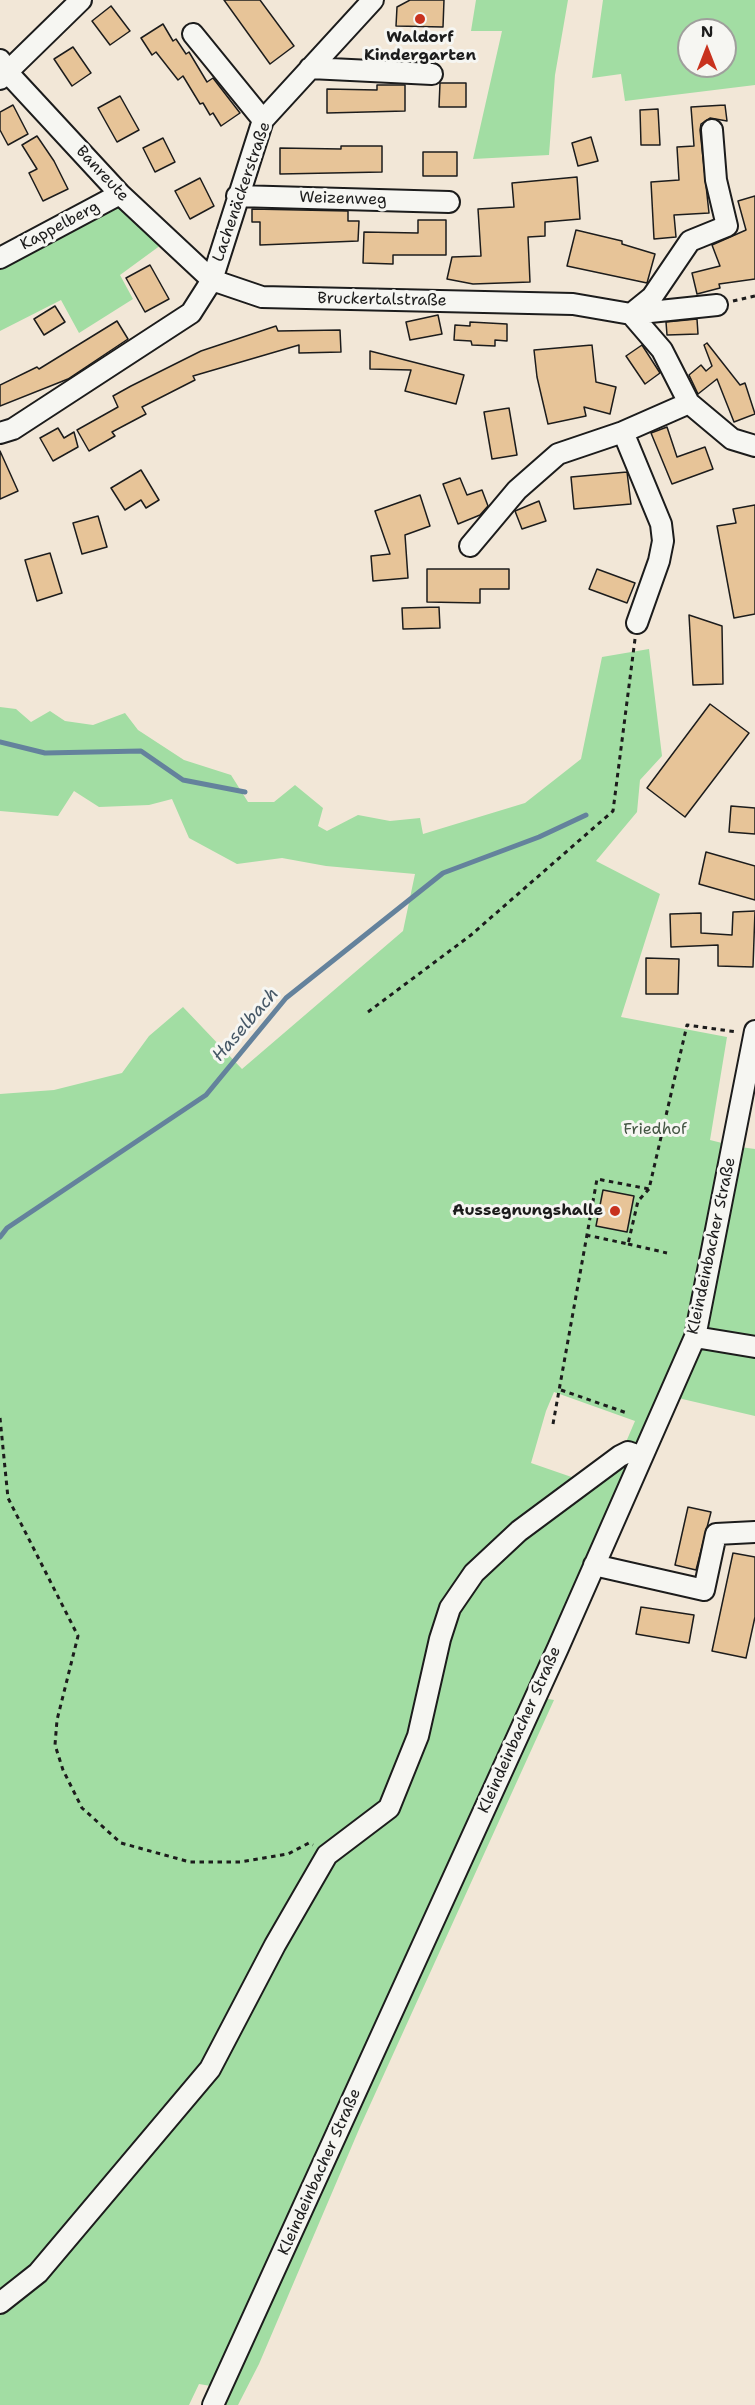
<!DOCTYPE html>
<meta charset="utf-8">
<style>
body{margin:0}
#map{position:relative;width:755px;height:2405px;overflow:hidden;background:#f2e7d7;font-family:"Shantell Sans",sans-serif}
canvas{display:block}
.north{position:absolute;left:677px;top:18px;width:60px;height:60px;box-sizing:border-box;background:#f6f6f2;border:2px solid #9f9f9c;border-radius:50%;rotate:0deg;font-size:16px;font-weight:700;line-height:24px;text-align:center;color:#1c1c1c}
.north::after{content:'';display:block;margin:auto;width:21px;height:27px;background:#c8321e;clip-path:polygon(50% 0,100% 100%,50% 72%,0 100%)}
</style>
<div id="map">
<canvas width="755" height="2405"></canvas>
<div class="north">N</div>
</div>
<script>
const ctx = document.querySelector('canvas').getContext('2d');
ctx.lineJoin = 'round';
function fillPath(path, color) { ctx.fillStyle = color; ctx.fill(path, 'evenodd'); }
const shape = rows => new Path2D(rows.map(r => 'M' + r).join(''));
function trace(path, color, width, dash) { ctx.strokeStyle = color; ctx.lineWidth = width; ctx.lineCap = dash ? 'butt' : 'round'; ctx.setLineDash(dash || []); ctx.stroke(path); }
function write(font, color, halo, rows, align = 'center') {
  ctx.font = font + ' "Shantell Sans",sans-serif'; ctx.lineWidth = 6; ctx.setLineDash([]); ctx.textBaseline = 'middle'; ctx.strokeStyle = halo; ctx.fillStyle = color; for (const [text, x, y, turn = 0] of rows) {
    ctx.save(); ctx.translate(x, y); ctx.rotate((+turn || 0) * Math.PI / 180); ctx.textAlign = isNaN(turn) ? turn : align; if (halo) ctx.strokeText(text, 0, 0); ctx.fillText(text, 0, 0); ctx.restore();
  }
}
fillPath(shape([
 [476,0,568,0,555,75,549,155,473,159,502,31,471,31],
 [603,0,755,0,755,85,625,101,621,74,592,78],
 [689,30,725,30,725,66,689,66],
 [114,205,126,205,161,245,120,275,133,299,79,333,61,300,0,331,0,263],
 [649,649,662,756,640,780,637,812,596,861,660,894,621,1017,727,1037,710,1140,726,1144,688,1325,674,1366,277,2250,211,2386,199,2384,189,2405,0,2405,0,1094,54,1090,122,1073,149,1036,183,1007,242,1069,403,931,415,874,326,866,282,858,237,864,189,838,172,799,149,805,99,807,74,791,58,816,0,811,0,707,16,709,31,722,50,711,65,721,93,725,125,713,138,730,184,760,231,775,248,802,274,802,295,785,323,808,318,826,327,831,358,815,390,821,420,818,423,834,525,803,581,759,602,657],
 [554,1392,635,1421,620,1456,586,1482,531,1463,546,1411],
 [740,1147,755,1149,755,1344,714,1333,706,1323],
 [708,1342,755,1350,755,1416,678,1398,693,1350,704,1350],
 [543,1698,554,1700,360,2127,259,2364,238,2405,222,2405]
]), '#a2dda3');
trace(shape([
 [0,742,45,753,141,751,183,780,245,792],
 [0,1237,7,1228,206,1095,286,998,443,873,539,837,586,815]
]), '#64829c', 5);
const building = shape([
 [224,0,260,0,294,46,270,64,224,0],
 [410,0,444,0,443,27,396,26,397,7,410,0],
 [111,6,130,31,110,45,92,21,111,6],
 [163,24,173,41,176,39,186,54,189,52,207,82,213,78,240,113,221,126,213,113,210,115,203,103,200,104,183,76,178,80,156,52,152,55,141,38,163,24],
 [73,47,91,73,72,86,54,59,73,47],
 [466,83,466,107,439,107,440,83,466,83],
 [377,85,405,85,405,111,327,113,327,89,377,90,377,85],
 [120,96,139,130,117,142,98,108,120,96],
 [13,105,28,134,8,145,0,130,0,112,13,105],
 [725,105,727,121,710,118,701,124,700,130,709,213,674,215,676,237,654,239,651,182,679,180,677,147,694,146,691,107,725,105],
 [658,109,660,145,641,145,640,110,658,109],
 [37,136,54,161,68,189,43,201,29,173,37,169,22,145,37,136],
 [591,137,598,161,578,166,572,143,591,137],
 [163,138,175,162,155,172,143,148,163,138],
 [341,146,382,146,382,172,280,174,280,148,341,149,341,146],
 [423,152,457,152,457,176,423,176,423,152],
 [577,177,580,219,545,222,545,236,528,237,530,282,473,284,447,279,452,257,481,256,478,209,514,207,512,183,577,177],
 [200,178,214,206,190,219,175,191,200,178],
 [755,196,755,279,719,284,720,288,697,294,692,273,720,266,712,245,746,230,738,201,755,196],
 [252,209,348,211,348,221,359,221,358,241,260,245,260,222,252,222,252,209],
 [418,220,446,220,446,255,393,255,393,264,363,263,364,232,418,233,418,220],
 [576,230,622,241,622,244,655,254,647,283,567,266,576,230],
 [150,265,169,299,145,312,126,278,150,265],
 [55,306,65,322,44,335,34,319,55,306],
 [438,315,442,334,410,340,406,322,438,315],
 [697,319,698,334,667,335,666,322,697,319],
 [117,321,128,339,68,379,0,406,0,385,37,367,39,369,117,321],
 [470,322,507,324,507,341,495,340,495,346,472,345,471,341,454,340,455,325,470,326,470,322],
 [276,326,278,331,340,330,341,352,299,353,299,345,193,376,195,380,142,407,146,414,112,432,115,436,89,451,77,430,118,407,113,396,131,386,201,351,276,326],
 [707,343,740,385,745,383,755,414,734,422,717,379,698,394,689,375,701,365,706,371,712,366,704,345,707,343],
 [592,345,596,382,616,387,610,414,584,407,586,416,548,424,537,377,534,350,592,345],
 [642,345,660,373,645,384,626,356,642,345],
 [370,351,464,375,456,404,405,391,411,370,370,369,370,351],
 [509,408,517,455,492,459,484,412,509,408],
 [667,427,677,457,705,447,713,469,672,484,651,433,667,427],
 [58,428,64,438,74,432,78,447,53,461,40,438,58,428],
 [0,451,18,491,0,499,0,451],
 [141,470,159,500,146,508,141,500,125,510,111,488,141,470],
 [627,472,631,504,574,509,571,477,627,472],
 [460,478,467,495,482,490,488,506,480,515,458,524,443,484,460,478],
 [420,495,430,526,405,535,408,578,373,581,371,556,390,554,375,511,420,495],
 [539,501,546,521,522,529,515,511,539,501],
 [755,505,755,614,734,618,717,526,736,523,733,509,755,505],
 [98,516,107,547,82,554,73,523,98,516],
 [50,553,62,593,37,601,25,560,50,553],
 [427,569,509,569,509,589,480,589,480,603,427,602,427,569],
 [597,569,635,583,627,603,589,589,597,569],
 [439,607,440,628,403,629,402,608,439,607],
 [689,615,722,626,723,684,693,685,689,615],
 [710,704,749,733,685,817,647,788,710,704],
 [731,806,755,808,755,834,729,832,731,806],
 [706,852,755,866,755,900,699,884,706,852],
 [755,911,753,967,718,966,718,945,671,947,670,914,701,913,701,933,732,935,733,912,755,911],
 [646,958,679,959,678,994,646,994,646,958],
 [603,1190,634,1196,627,1232,596,1226,603,1190],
 [688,1507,711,1512,696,1570,675,1565,688,1507],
 [733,1553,755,1557,755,1617,746,1658,712,1651,733,1553],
 [641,1607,694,1615,689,1643,636,1634,641,1607]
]);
fillPath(building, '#e7c498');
trace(building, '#1c1c1c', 1.5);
const minor = shape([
 [193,34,263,120],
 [0,60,8,73,120,194,212,280,262,297,573,304,631,314,662,350,689,403,732,439,755,446],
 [310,68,432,74],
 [0,79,81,0],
 [237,196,449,202],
 [0,258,120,194],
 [631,314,652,297,690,241,727,226,716,180,712,130],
 [631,314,717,305],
 [623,432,661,524,663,541,659,561,637,623],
 [0,433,13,429,191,313,212,280,263,120,373,0],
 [470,546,517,490,558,454,623,432,689,403],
 [695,1337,755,1347],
 [594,1565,704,1590,716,1534,755,1532],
 [0,2303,38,2273,210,2069,275,1945,327,1855,389,1808,418,1736,440,1639,450,1608,474,1573,519,1531,620,1456,628,1452,642,1457],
 [213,2405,558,1648,695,1337,755,1031]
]);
trace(minor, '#1c1c1c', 24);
trace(shape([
 [733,301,755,296],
 [368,1012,471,935,613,811,635,639],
 [586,1235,628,1244,638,1201,649,1189],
 [628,1244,667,1253],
 [561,1390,627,1413],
 [0,1418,8,1498,78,1636,57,1720,55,1745,63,1770,82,1808,121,1843,190,1862,240,1862,288,1854,309,1843,313,1845],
 [553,1424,597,1179,649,1189,687,1025,737,1032]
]), '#1c1c1c', 3, [4.5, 4.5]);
trace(minor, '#f6f6f2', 20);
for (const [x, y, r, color] of [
 [420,19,6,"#c8321e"],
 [615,1211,6,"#c8321e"]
]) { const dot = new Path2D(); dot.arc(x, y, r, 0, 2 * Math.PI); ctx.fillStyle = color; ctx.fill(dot); trace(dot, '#f6f6f2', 2); }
write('bold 16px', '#1c1c1c', '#f6f6f2', [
 ["Waldorf",420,38],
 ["Kindergarten",420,56],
 ["Aussegnungshalle",603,1211,"right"]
]);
write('16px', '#1c1c1c', '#f6f6f2', [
 ["Banreute",102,174,47],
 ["Lachenäckerstraße",242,192,-71],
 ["Weizenweg",343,199,2],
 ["Kappelberg",60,226,-28],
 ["Bruckertalstraße",382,300,1],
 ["Kleindeinbacher Straße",712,1246,-78],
 ["Kleindeinbacher Straße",520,1730,-66],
 ["Kleindeinbacher Straße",320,2172,-66]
]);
write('16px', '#445644', '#f6f6f2', [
 ["Friedhof",655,1130]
]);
write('italic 18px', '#465867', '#f6f6f2', [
 ["Haselbach",246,1025,-49]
]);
</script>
